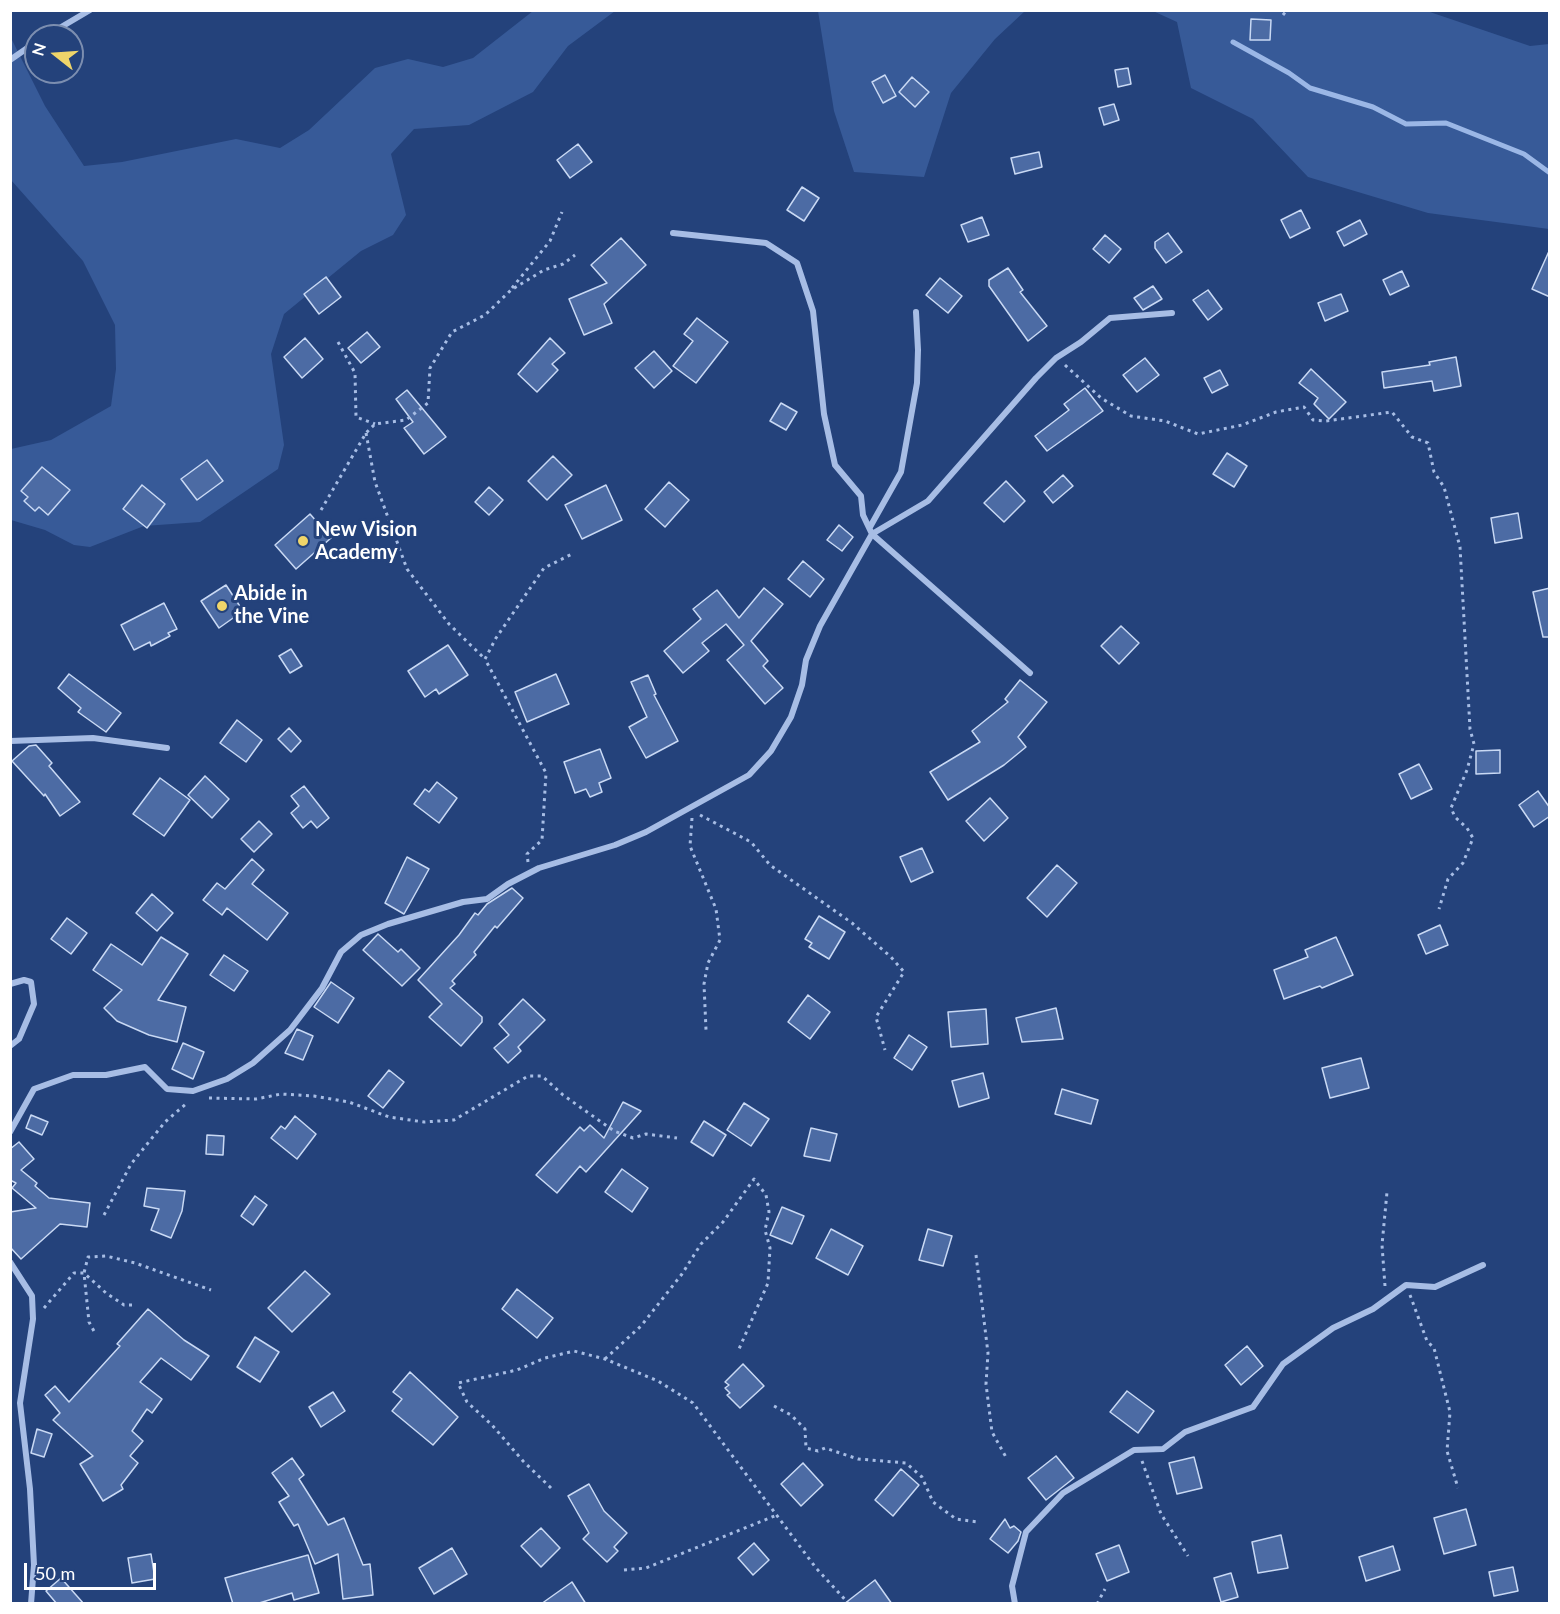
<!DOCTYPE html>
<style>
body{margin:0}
#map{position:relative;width:1560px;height:1614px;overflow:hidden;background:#24427b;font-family:Lato,sans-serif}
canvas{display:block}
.frame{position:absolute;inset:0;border:12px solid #fff;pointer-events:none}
.north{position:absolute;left:24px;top:24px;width:60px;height:60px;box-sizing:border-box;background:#24427b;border:2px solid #7c8eb0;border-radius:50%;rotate:287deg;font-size:16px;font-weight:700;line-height:24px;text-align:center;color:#fff}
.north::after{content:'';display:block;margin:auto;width:21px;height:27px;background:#efd56a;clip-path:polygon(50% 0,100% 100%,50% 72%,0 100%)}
.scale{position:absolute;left:24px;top:1563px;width:132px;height:27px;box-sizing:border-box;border:3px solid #fff;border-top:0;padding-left:8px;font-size:18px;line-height:21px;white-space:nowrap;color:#fff;-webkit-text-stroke:4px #24427b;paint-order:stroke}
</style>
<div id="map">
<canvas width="1560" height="1614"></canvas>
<div class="frame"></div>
<div class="north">N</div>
<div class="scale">50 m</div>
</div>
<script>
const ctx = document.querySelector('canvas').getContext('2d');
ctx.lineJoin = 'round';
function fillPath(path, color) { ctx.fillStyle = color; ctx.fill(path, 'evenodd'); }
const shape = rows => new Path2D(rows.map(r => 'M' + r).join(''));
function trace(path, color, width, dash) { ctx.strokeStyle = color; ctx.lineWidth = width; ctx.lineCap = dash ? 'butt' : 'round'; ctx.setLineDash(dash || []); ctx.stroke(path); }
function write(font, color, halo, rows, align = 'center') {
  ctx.font = font + ' Lato,sans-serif'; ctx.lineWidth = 6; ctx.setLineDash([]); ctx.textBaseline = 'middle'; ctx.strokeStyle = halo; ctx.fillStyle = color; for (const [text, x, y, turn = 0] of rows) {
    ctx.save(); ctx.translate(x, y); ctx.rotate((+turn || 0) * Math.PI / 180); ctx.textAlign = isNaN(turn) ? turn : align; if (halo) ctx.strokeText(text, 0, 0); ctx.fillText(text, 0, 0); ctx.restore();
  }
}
fillPath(shape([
 [533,11,615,11,568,46,533,92,469,125,414,129,391,154,406,215,393,235,361,251,284,314,271,354,284,445,278,469,200,522,144,526,90,547,74,545,45,530,11,520,11,449,51,440,111,406,116,369,115,325,83,261,11,180,10,36,45,106,84,166,122,162,236,139,280,148,309,130,375,68,408,59,443,67,473,58],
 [818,11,1025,11,995,39,951,93,924,177,854,172,834,111],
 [1153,11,1427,11,1530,46,1549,44,1549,229,1428,213,1308,177,1253,119,1191,88,1177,22]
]), '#375a98');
trace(shape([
 [1233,42,1289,73,1310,88,1373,107,1406,124,1446,123,1524,154,1550,173]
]), '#9bb7e6', 5);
const building = shape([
 [1251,19,1271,20,1270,40,1250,40,1251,19],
 [1128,68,1131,84,1118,87,1115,70,1128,68],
 [885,75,896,96,883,103,872,82,885,75],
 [912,77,929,92,915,107,899,92,912,77],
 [1114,104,1119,120,1104,125,1099,108,1114,104],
 [578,144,592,162,570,178,557,160,578,144],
 [1039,152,1042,167,1015,174,1011,158,1039,152],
 [802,187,819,198,804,221,787,210,802,187],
 [1301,210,1310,228,1290,238,1281,220,1301,210],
 [982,217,989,235,968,242,961,225,982,217],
 [1360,220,1367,234,1344,246,1337,232,1360,220],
 [1168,233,1182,252,1166,263,1155,248,1155,242,1168,233],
 [1105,235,1121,249,1109,263,1093,249,1105,235],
 [621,238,646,265,604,304,612,323,584,335,569,299,607,283,591,265,621,238],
 [1550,249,1550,297,1532,289,1550,249],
 [1008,268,1023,290,1020,292,1047,326,1028,341,989,286,989,280,1008,268],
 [1402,271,1409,286,1390,295,1383,280,1402,271],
 [326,277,341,297,319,314,304,294,326,277],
 [940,278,962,296,948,313,926,295,940,278],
 [1153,286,1162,299,1143,310,1134,298,1153,286],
 [1208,290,1222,309,1208,320,1193,300,1208,290],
 [1341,294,1348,311,1325,321,1318,303,1341,294],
 [697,318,728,342,696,383,673,366,693,341,684,334,697,318],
 [367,332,380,347,361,363,348,348,367,332],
 [305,338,323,359,302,378,284,357,305,338],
 [550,338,565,353,552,364,558,370,537,392,518,374,550,338],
 [654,351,672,371,654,388,635,368,654,351],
 [1456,357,1461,386,1434,391,1432,381,1384,388,1382,372,1430,365,1429,362,1456,357],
 [1145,358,1159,375,1137,392,1123,375,1145,358],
 [1311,369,1346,402,1329,419,1314,404,1318,398,1299,383,1311,369],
 [1220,370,1228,385,1212,393,1204,378,1220,370],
 [1085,388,1103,411,1047,451,1035,436,1069,410,1064,404,1085,388],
 [407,390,446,437,424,454,404,428,413,422,396,399,407,390],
 [781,403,797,412,786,430,770,421,781,403],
 [1227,453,1247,466,1234,487,1213,474,1227,453],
 [553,456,572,475,547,500,528,481,553,456],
 [207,460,223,481,197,500,181,479,207,460],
 [42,467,70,490,48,515,39,507,35,511,24,501,28,497,21,491,42,467],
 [1063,475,1073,486,1053,503,1044,492,1063,475],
 [1006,481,1025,501,1004,522,984,503,1006,481],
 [669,482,689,500,665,527,645,509,669,482],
 [142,485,165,504,147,528,123,509,142,485],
 [606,485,622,520,582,539,565,505,606,485],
 [489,487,503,500,489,515,475,502,489,487],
 [1518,513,1522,538,1495,543,1491,518,1518,513],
 [310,514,331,538,296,569,275,545,310,514],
 [839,525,853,537,842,551,827,540,839,525],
 [803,561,824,579,810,597,788,579,803,561],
 [226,585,243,611,219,628,201,601,226,585],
 [764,588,783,604,751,641,768,661,763,666,783,688,765,704,727,660,744,645,726,624,702,643,709,651,683,673,664,651,701,619,693,609,717,590,739,618,764,588],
 [1550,588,1550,637,1543,637,1533,592,1550,588],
 [164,603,177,629,168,633,170,636,151,646,150,642,134,650,121,625,164,603],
 [1121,626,1139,643,1119,664,1101,646,1121,626],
 [448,645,468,675,439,694,436,689,425,697,408,671,448,645],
 [291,649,302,666,290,673,279,656,291,649],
 [69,674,121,713,106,732,78,712,81,708,58,688,69,674],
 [556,674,569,704,527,722,515,692,556,674],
 [648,675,656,694,654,695,678,741,646,758,629,727,647,717,631,682,648,675],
 [1020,680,1047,702,1018,737,1026,747,1004,765,948,800,930,772,980,742,972,731,1008,702,1005,699,1020,680],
 [237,720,262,740,246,762,220,743,237,720],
 [289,728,301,741,291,752,278,739,289,728],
 [36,745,52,763,49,766,80,802,60,816,45,794,44,796,12,761,29,746,36,745],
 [600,749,611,778,599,783,602,792,590,797,586,789,575,793,564,762,600,749],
 [1500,750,1500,773,1476,774,1476,751,1500,750],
 [1419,764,1432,789,1411,799,1399,774,1419,764],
 [205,776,229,799,212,818,188,795,205,776],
 [160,778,190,800,164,836,133,814,160,778],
 [437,782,457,798,439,823,414,804,425,789,429,792,437,782],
 [304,786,329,818,317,828,311,821,303,828,291,813,299,806,291,796,304,786],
 [1538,791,1550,808,1550,816,1534,827,1519,805,1538,791],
 [990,798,1008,818,984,841,966,821,990,798],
 [259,821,272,834,254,852,241,839,259,821],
 [922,848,933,872,911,882,900,857,922,848],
 [407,857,429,869,404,914,385,903,407,857],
 [252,859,264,870,252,884,288,913,267,940,227,908,222,915,203,900,217,883,225,889,252,859],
 [1057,865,1077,883,1047,917,1027,898,1057,865],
 [512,888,523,898,497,928,495,926,474,952,476,955,452,981,455,984,450,988,482,1017,482,1022,461,1046,429,1017,442,1004,418,980,459,935,475,913,478,915,487,904,512,888],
 [152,894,173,913,157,931,136,913,152,894],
 [819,916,845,932,829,959,809,947,812,943,805,939,819,916],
 [67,918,87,933,71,954,51,939,67,918],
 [1440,925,1448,945,1426,954,1418,935,1440,925],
 [378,934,398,952,401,949,420,968,402,986,363,950,378,934],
 [161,937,188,954,158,1000,186,1007,177,1042,149,1035,117,1021,104,1008,122,990,93,970,111,944,142,965,161,937],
 [1336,937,1353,975,1322,988,1320,986,1284,999,1274,970,1308,957,1305,950,1336,937],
 [224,955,248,971,234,991,210,975,224,955],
 [331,982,354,998,338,1023,314,1007,331,982],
 [808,995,830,1012,810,1039,788,1022,808,995],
 [523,999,545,1020,518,1047,521,1051,508,1063,494,1048,509,1035,499,1024,523,999],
 [1056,1008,1063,1039,1022,1042,1016,1018,1056,1008],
 [986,1009,988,1044,951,1047,948,1012,986,1009],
 [297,1029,313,1036,303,1060,285,1053,297,1029],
 [909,1035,927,1047,912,1070,894,1058,909,1035],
 [183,1043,204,1052,193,1079,172,1069,183,1043],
 [1361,1058,1369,1088,1330,1098,1322,1068,1361,1058],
 [389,1070,404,1082,383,1108,368,1096,389,1070],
 [983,1073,989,1098,959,1107,952,1081,983,1073],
 [1062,1089,1098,1100,1091,1124,1055,1114,1062,1089],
 [623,1102,641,1111,586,1172,580,1166,557,1193,536,1175,580,1127,584,1131,590,1125,604,1138,623,1102],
 [744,1103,769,1119,751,1146,727,1130,744,1103],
 [31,1115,48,1122,42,1135,26,1128,31,1115],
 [295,1116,316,1134,297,1159,271,1138,281,1126,285,1129,295,1116],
 [704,1121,726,1135,713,1156,691,1142,704,1121],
 [811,1128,837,1134,830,1161,804,1156,811,1128],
 [207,1135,224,1136,223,1155,206,1154,207,1135],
 [19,1142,34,1159,21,1170,37,1183,35,1186,49,1198,90,1203,87,1227,60,1224,21,1259,10,1247,10,1212,36,1208,12,1188,16,1183,10,1180,10,1149,19,1142],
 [622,1169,648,1188,632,1212,605,1192,622,1169],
 [147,1188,185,1191,182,1211,171,1238,151,1230,159,1209,144,1206,147,1188],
 [255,1196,267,1205,253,1225,241,1216,255,1196],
 [782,1207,804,1216,792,1244,770,1235,782,1207],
 [831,1229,863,1246,848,1275,816,1258,831,1229],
 [928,1229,952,1236,943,1266,919,1260,928,1229],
 [305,1271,330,1294,292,1332,268,1308,305,1271],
 [517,1289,553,1318,537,1338,502,1309,517,1289],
 [148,1309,184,1340,209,1356,191,1380,161,1358,140,1382,162,1399,152,1413,147,1409,132,1431,143,1441,130,1456,138,1463,121,1485,123,1489,103,1501,80,1464,93,1456,53,1420,60,1413,45,1395,55,1386,69,1402,120,1346,117,1344,148,1309],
 [255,1337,279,1352,260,1382,237,1367,255,1337],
 [1247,1346,1263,1366,1241,1385,1225,1365,1247,1346],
 [743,1364,764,1386,740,1408,727,1395,730,1393,725,1388,729,1385,725,1382,743,1364],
 [410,1372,458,1417,433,1445,392,1411,402,1399,393,1392,410,1372],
 [1127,1391,1154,1411,1138,1433,1110,1412,1127,1391],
 [333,1392,345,1411,321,1427,309,1407,333,1392],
 [37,1429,52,1434,44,1457,31,1453,37,1429],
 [1056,1456,1074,1478,1046,1500,1028,1478,1056,1456],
 [1194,1457,1202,1488,1177,1494,1169,1463,1194,1457],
 [292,1458,304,1475,299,1479,328,1525,344,1518,363,1565,370,1564,373,1595,343,1599,338,1554,315,1564,298,1524,294,1526,279,1502,289,1496,272,1473,292,1458],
 [803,1463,823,1485,801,1506,781,1484,803,1463],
 [901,1469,919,1485,893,1516,875,1500,901,1469],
 [589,1484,604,1511,627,1533,614,1547,618,1551,607,1562,583,1539,589,1533,568,1496,589,1484],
 [1466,1509,1476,1545,1444,1554,1434,1518,1466,1509],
 [1005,1519,1010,1528,1014,1526,1021,1532,1018,1541,1008,1553,990,1539,1005,1519],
 [541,1528,560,1548,541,1567,521,1546,541,1528],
 [1281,1535,1288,1568,1258,1573,1252,1542,1281,1535],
 [754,1543,769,1560,753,1575,738,1558,754,1543],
 [1119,1545,1129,1572,1107,1581,1096,1554,1119,1545],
 [1393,1546,1400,1570,1366,1581,1359,1557,1393,1546],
 [452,1548,467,1574,434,1594,419,1568,452,1548],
 [151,1554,155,1579,132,1583,128,1558,151,1554],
 [308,1555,319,1593,294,1600,292,1593,256,1604,233,1604,225,1578,308,1555],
 [1513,1567,1518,1591,1494,1596,1489,1572,1513,1567],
 [1231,1573,1238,1597,1221,1602,1214,1578,1231,1573],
 [61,1578,84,1604,57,1604,46,1591,61,1578],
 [875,1580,892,1604,844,1604,875,1580],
 [572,1582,586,1604,541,1604,572,1582]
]);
fillPath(building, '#4c6ba4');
trace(building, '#c9d9f4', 1.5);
trace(shape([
 [1283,15,1287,10],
 [512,288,550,241,562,212],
 [338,342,355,373,356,417,375,424],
 [1065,365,1101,398,1131,416,1165,421,1198,434,1242,425,1276,412,1304,407,1313,420,1326,421,1392,412,1412,437,1428,443,1434,472,1444,487,1460,547,1470,729,1474,744,1467,770,1451,808,1455,817,1467,828,1473,838,1463,863,1448,879,1439,909],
 [366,433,375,482,407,569,449,624,485,659],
 [321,510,366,433,375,424,406,420,428,403,430,368,452,332,485,315,511,290,544,270,563,264,575,255],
 [700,815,751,842,770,865,852,923,891,957,904,972,876,1017,885,1050],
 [692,818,690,846,716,909,720,940,708,963,704,984,706,1030],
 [528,862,527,854,542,840,546,773,485,659,496,638,544,568,572,554],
 [209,1098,256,1099,281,1094,314,1096,349,1102,389,1117,424,1122,454,1120,528,1076,542,1076,563,1095,614,1131,633,1138,646,1134,677,1138],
 [104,1215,131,1164,165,1122,187,1103],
 [976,1255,988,1353,986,1384,992,1432,1007,1459],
 [1385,1286,1382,1245,1387,1192],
 [1410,1295,1427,1341,1434,1348,1450,1412,1447,1451,1458,1488],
 [132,1305,124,1305,106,1293,84,1273,88,1257,106,1256,135,1263,211,1290],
 [44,1308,74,1273,84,1273,89,1322,95,1333],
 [605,1359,641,1326,682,1274,701,1244,723,1222,754,1179,766,1195,769,1212,765,1230,770,1248,768,1283,739,1349],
 [774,1406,791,1415,805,1429,806,1448,818,1451,825,1448,858,1459,906,1463,922,1477,933,1502,956,1519,978,1522],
 [1142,1461,1161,1514,1188,1556],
 [551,1488,523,1461,492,1425,467,1402,458,1383,517,1370,545,1358,574,1351,605,1359,658,1381,693,1403,816,1568,849,1604],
 [624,1570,646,1568,777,1515],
 [1097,1604,1105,1589]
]), '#a7bde5', 3, [3, 4.5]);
trace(shape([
 [46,36,90,10],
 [10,60,36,42],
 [673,233,766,243,797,263,813,311,824,414,835,465,861,496,863,515,872,534,1030,673],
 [870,527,901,472,917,383,918,350,916,312],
 [10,741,93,738,167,748],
 [10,984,24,980,31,982,34,1004,19,1039,10,1046],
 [10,1132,34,1089,73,1075,106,1075,145,1067,167,1089,193,1091,227,1079,253,1063,290,1030,322,988,341,952,361,935,388,924,463,902,487,899,508,884,539,868,615,845,646,832,749,775,771,751,791,717,802,685,806,660,820,626,872,534,928,501,1036,378,1056,358,1081,342,1110,318,1172,313],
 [10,1262,32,1296,33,1319,20,1403,30,1489,34,1565,31,1604],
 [1015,1604,1012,1586,1026,1532,1063,1493,1134,1450,1163,1449,1185,1432,1253,1407,1283,1364,1333,1328,1373,1309,1406,1285,1435,1287,1483,1265]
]), '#a7bde5', 6);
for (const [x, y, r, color] of [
 [303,541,6,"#efd56a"],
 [222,606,6,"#efd56a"]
]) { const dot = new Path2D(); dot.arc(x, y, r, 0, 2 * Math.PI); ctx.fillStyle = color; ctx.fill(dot); trace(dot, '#24427b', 2); }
write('bold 20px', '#fff', '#24427b', [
 ["New Vision",315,530],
 ["Academy",315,553],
 ["Abide in",234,594],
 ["the Vine",234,617]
], 'left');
</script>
